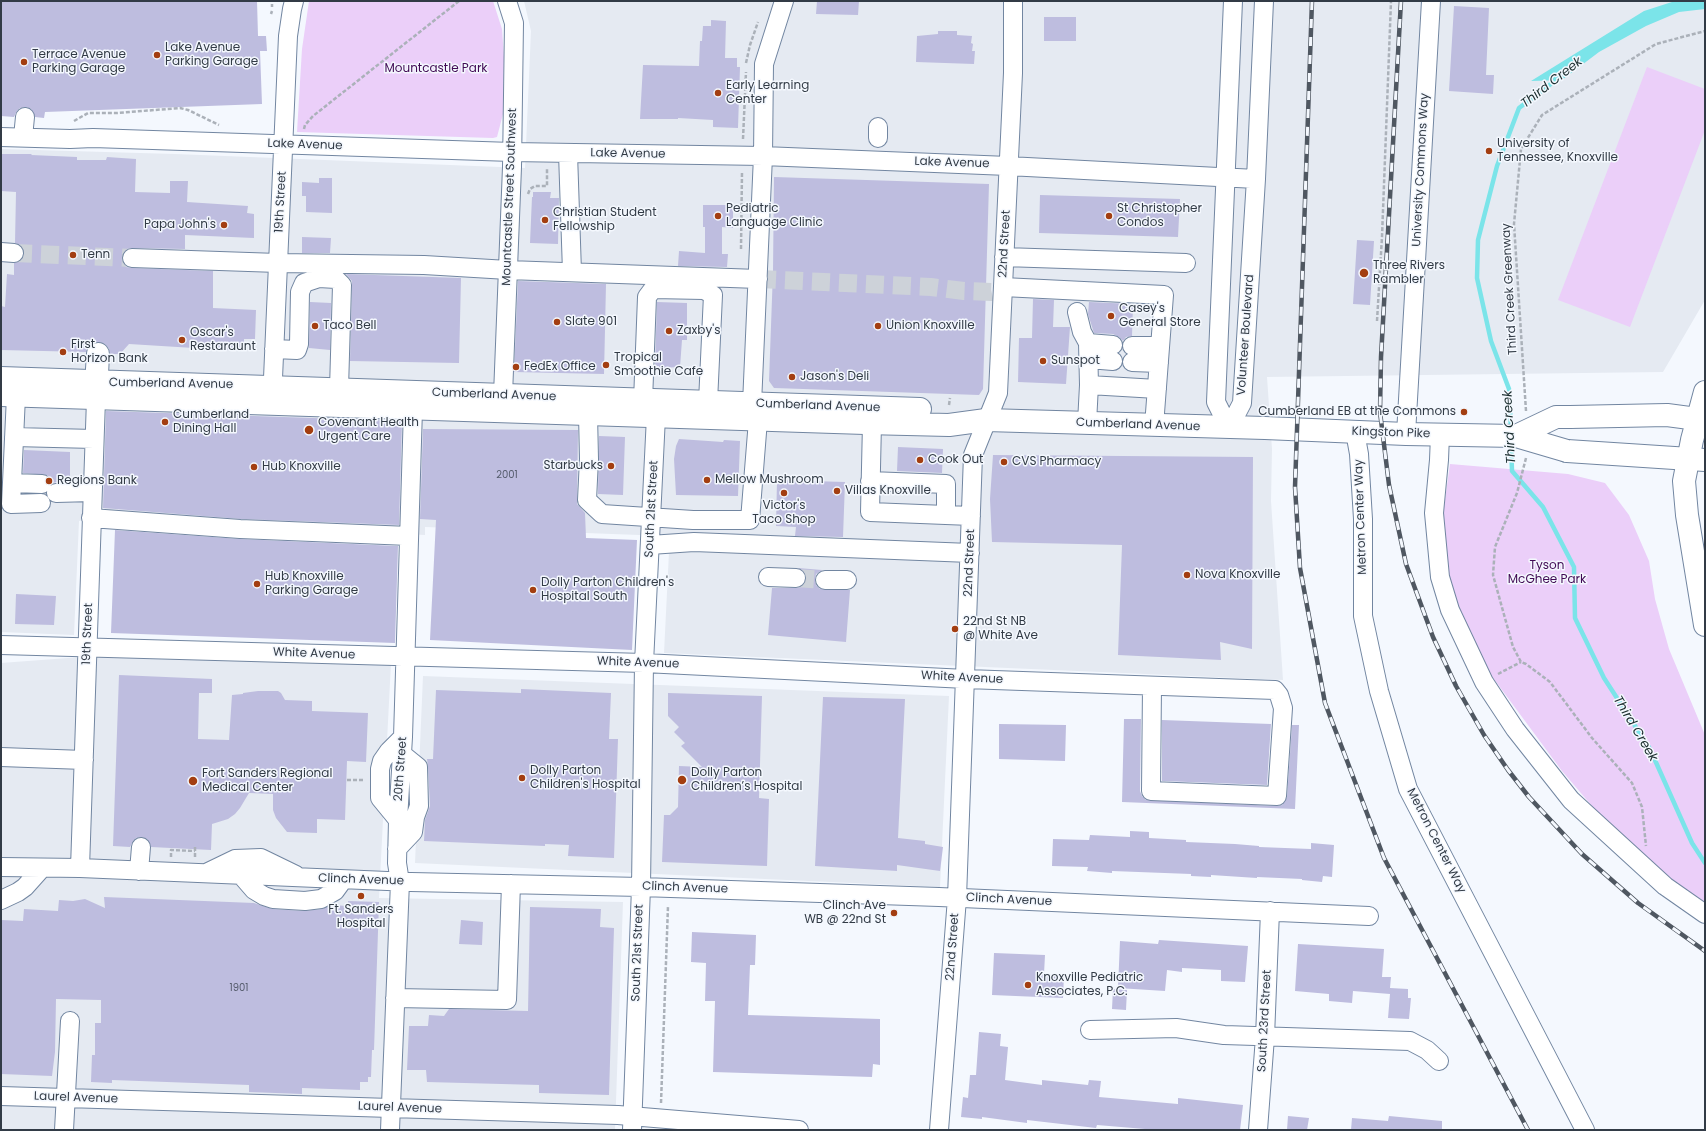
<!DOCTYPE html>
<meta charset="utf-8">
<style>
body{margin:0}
#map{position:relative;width:1706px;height:1131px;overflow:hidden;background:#f4f8fe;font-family:Poppins,sans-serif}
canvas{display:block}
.frame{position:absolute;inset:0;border:2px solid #323b46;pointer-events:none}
</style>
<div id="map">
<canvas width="1706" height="1131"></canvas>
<div class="frame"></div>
</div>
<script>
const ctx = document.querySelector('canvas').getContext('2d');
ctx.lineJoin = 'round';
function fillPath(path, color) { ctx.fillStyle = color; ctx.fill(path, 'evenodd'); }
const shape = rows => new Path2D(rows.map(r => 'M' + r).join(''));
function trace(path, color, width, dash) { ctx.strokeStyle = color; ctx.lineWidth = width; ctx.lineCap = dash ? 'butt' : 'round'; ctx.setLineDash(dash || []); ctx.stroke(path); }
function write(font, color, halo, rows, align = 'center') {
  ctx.font = font + ' Poppins,sans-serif'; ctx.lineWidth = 3; ctx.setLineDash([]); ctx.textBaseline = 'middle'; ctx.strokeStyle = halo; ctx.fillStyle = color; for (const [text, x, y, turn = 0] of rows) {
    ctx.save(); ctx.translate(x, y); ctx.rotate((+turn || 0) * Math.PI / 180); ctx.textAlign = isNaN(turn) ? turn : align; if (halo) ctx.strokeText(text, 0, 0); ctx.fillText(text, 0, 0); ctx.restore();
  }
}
fillPath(shape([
 [524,1,1705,1,1705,300,1663,372,1267,377,1272,449,1271,501,1283,680,664,653,669,552,666,536,425,527,425,535,91,518,79,521,74,635,1,632,1,149,175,154,525,168,531,31],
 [108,655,391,663,379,898,623,902,615,1130,1,1130,1,663],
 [423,676,949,696,940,887,415,863]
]), '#e5eaf2');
fillPath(shape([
 [309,1,493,1,502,29,504,57,503,114,497,137,493,138,297,132,302,49],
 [1647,67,1705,89,1705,130,1630,327,1558,300],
 [1450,464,1568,474,1605,483,1629,515,1649,561,1655,599,1669,649,1705,735,1705,911,1598,813,1562,771,1485,667,1452,599,1441,528]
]), '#ebcff9');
fillPath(shape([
 [1675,1,1705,1,1705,9,1679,12,1646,26,1599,52,1562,80,1531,81,1644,11]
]), '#7be4e9');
trace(shape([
 [1511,430,1509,389,1491,341,1477,278,1478,240,1497,166,1519,108,1560,77],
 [1511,441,1512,471,1543,507,1574,567,1575,618,1604,678,1650,749,1692,843,1705,863]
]), '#7be4e9', 4.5);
fillPath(shape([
 [1,1,257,1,258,36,266,36,267,51,260,51,262,104,45,112,44,118,35,117,31,109,26,107,20,108,17,111,14,117,1,116],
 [817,1,859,1,858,15,816,14],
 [1454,6,1489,8,1486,75,1494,75,1493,94,1449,91],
 [1044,17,1076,17,1076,41,1044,41],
 [711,20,726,21,725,58,737,58,737,67,740,67,738,128,713,127,713,120,678,118,678,119,640,119,643,65,699,66,700,41,702,41,703,26,711,26],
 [938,31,957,31,957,35,972,36,971,43,973,44,972,51,975,51,974,64,916,62,917,36,938,34],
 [1,154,32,154,31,155,77,157,77,160,106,160,107,157,136,159,135,192,170,193,170,181,188,181,187,202,248,206,247,213,254,214,254,238,185,235,185,249,132,248,127,249,123,252,122,258,123,263,126,267,132,268,213,271,213,308,256,310,255,339,244,339,244,350,210,349,129,344,120,354,110,354,109,349,105,344,98,342,92,343,88,347,86,352,1,350,1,306,5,307,7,274,14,275,14,263,22,259,24,253,23,248,20,245,15,243,16,192,1,191],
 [774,177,989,184,983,389,979,395,774,388,769,381,773,271],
 [319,178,332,178,332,213,306,212,306,196,302,196,302,182,319,183],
 [533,192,551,192,550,198,559,198,558,244,530,243,532,197,533,197],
 [1040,195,1180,199,1178,237,1039,233],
 [703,205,733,205,733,228,722,227,722,254,728,254,727,267,678,266,679,251,705,253,705,227,703,227],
 [302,237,331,238,330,253,302,253],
 [1357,240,1374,241,1370,305,1353,304],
 [346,274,461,278,459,363,350,361,352,285,352,281],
 [518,281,606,284,604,374,514,372],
 [1033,299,1054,300,1053,327,1070,327,1066,384,1018,382,1019,338,1032,338],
 [310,302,331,303,330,350,309,348],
 [657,302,687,303,687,340,682,340,680,367,659,368,659,366,655,366],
 [1089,302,1133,304,1132,336,1126,337,1123,341,1119,337,1113,334,1094,333,1088,314],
 [106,411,402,421,399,525,241,519,103,508],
 [423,429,578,430,577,500,577,504,585,513,586,538,637,540,632,650,430,640,436,520,420,519],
 [599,436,625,437,623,495,598,494],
 [679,439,723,442,724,440,740,441,738,496,676,495,674,459,676,446],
 [898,447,943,449,942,473,897,471],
 [24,450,70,452,70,478,57,477,57,482,52,483,51,479,47,475,23,473],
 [993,455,1253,457,1252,649,1220,642,1221,660,1118,655,1122,545,992,542,990,499],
 [777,480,845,482,843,537,795,536,796,527,776,526],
 [115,530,240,539,398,546,395,643,111,633],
 [798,568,822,570,816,574,815,580,816,585,820,589,850,590,846,642,768,635,772,588,796,588,801,587,805,583,806,578,805,573],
 [16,594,56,596,54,625,15,624],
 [119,675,212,679,212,693,199,693,198,739,229,740,232,695,243,694,243,693,258,691,278,691,281,693,285,700,312,701,312,711,368,713,366,762,347,761,345,820,317,819,317,833,287,832,276,818,273,810,273,794,249,793,240,808,235,814,228,819,212,824,211,850,151,847,147,839,141,837,136,838,133,841,130,847,113,846],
 [521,689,611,693,609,739,618,739,614,858,568,856,569,845,545,844,545,846,424,841,425,820,430,806,428,767,427,759,433,759,436,690,521,693],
 [668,693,762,696,759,798,769,799,767,866,662,862,664,815,670,815,678,807,679,766,702,767,681,746,685,743,674,732,679,727,668,716],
 [823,697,905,699,898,838,925,841,925,844,943,847,940,871,897,865,897,871,815,866],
 [1124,719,1141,719,1140,791,1142,796,1146,800,1277,806,1282,805,1287,797,1292,725,1299,725,1295,809,1122,802],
 [1162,720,1271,724,1267,785,1162,781],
 [999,724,1066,725,1065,761,999,759],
 [1130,831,1149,832,1149,838,1186,840,1186,842,1235,844,1259,846,1259,847,1311,849,1311,843,1334,845,1332,877,1323,876,1322,882,1302,880,1302,879,1257,877,1257,878,1211,875,1211,877,1191,876,1191,874,1112,871,1112,873,1087,871,1088,867,1052,866,1053,839,1089,840,1090,835,1130,837],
 [104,897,254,903,272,909,304,911,322,909,331,905,348,906,348,901,379,902,374,1050,372,1050,371,1077,368,1077,368,1082,360,1082,360,1090,302,1088,302,1094,249,1092,249,1085,112,1080,112,1083,91,1082,92,1055,95,1055,95,1023,101,1023,101,1000,56,999,55,1052,52,1076,1,1074,1,920,23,921,24,909,58,911,59,900,73,901,85,899,105,908],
 [530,907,601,909,600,927,614,928,609,1095,539,1093,539,1085,427,1082,426,1070,407,1070,409,1026,428,1026,429,1015,444,1016,449,1009,528,1011],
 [461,920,483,922,482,945,459,944],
 [692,932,756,935,755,965,750,965,748,1015,880,1019,880,1065,873,1064,872,1077,713,1072,715,1001,705,1001,706,963,691,962],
 [1159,940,1248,946,1245,982,1221,981,1221,970,1182,968,1182,972,1167,970,1165,991,1118,988,1120,941,1158,944],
 [1298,944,1384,949,1382,977,1391,977,1390,988,1408,989,1408,998,1411,998,1409,1019,1388,1018,1390,994,1353,991,1352,1003,1329,1001,1329,994,1295,991],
 [994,953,1045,955,1044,974,1064,975,1063,998,992,995],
 [1113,989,1127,990,1126,1010,1112,1009],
 [979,1032,1001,1034,1000,1046,1008,1047,1005,1080,1042,1085,1042,1080,1088,1085,1089,1080,1101,1081,1099,1097,1178,1104,1178,1098,1243,1105,1240,1130,1145,1130,1145,1129,1097,1125,1096,1128,1027,1120,1027,1123,982,1117,982,1119,961,1117,963,1097,968,1098,970,1075,976,1075],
 [1288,1116,1309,1118,1307,1130,1287,1130],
 [1389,1116,1442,1121,1442,1130,1351,1130,1352,1118,1388,1121]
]), '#bebddf');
trace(shape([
 [14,253,132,258],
 [758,279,931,287,964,291,991,292,1003,289],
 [41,493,56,493],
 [796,578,825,580]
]), '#cdd2d9', 18, [18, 9]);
const minor = shape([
 [1,137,70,139,93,138,512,152,763,156,1008,166,1256,179],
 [23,137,25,117],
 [878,138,878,127],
 [568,153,572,272],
 [1,252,14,253],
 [1004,257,1186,263],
 [132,258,278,263,424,265,508,270,758,279],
 [1003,287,1164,295,1154,426],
 [1077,312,1082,332,1088,343,1089,385,1157,389],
 [1088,343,1113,345],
 [1132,346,1160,346],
 [274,349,297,350,299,344,300,292,304,283,319,278,336,279,342,285,339,389],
 [1089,359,1113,361],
 [1132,362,1159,363],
 [503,395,512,167,514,23,507,1],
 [16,396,11,504,41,503],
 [272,401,288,36,292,9,294,1],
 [643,401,647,297,653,289,704,290,713,295,708,402],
 [752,404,763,156,764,64,784,1],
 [588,414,589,459,587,500,602,514,693,520,750,520,758,420],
 [872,423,870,512,971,516],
 [1087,423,1089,385],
 [1229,428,1216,402,1233,1],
 [1229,428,1242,403,1256,179,1264,1],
 [1355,432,1359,454,1363,519,1363,616,1379,691,1408,789,1585,1130],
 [1406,434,1431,1],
 [1440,435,1439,460,1434,513,1440,577,1450,610,1484,682,1515,729,1571,800,1665,886,1705,914],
 [14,437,94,439],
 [870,481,946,484,946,515],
 [12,483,42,484],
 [56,493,92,492],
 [91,518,240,529,409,536],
 [650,545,694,542,970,553],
 [768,577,796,578],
 [825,580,847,580],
 [1,645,644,663,966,679,1275,690,1279,695,1283,708,1277,796,1151,791,1152,686],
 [1,757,84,760],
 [398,820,380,798,380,769,382,761,389,751,403,737],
 [397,849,413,832,415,817,419,806,418,767,402,754],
 [1,867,80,868,411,882,641,887,939,897,1369,916],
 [80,868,96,399],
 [139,871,141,847],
 [206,873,235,859,261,858,296,875],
 [241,875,254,890,264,896,273,899,305,901,321,899,335,891,343,880],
 [1,900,18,892,25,887,42,868],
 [395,998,507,1000,511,884],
 [1090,1030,1176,1028,1224,1035,1410,1041,1427,1050,1439,1061],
 [1,1096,618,1115,799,1130],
 [64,1130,70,1021],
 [390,1130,400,882,397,863,398,820,403,737,413,409],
 [632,1130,641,887,644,663,656,416],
 [939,1130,957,898,973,455,998,393,1013,73,1013,1],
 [1258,1130,1265,1037,1270,911]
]);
const major = shape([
 [1,378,920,409],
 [1,395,865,423,949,425,986,420,1265,428,1406,434,1516,436],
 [96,396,98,354,97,369],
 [1570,417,1667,415,1705,420],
 [1567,451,1705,460]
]);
const highway = shape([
 [1705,392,1692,440,1684,481,1687,515,1705,625]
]);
trace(minor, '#7286a1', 20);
trace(major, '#7286a1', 24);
trace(highway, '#7286a1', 24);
trace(shape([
 [272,7,272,4],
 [271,14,272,11],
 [746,63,750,45,758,22],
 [74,121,88,113,117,113,180,108,188,110,219,125],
 [304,129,305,125,313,116,459,1],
 [743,139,746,72],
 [528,194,530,189,535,186,547,186,547,169],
 [741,249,742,172],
 [1377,321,1382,237,1391,1],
 [949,405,950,398],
 [1526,411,1514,224,1521,149,1542,115,1656,44,1705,31],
 [1526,458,1517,493,1495,547,1493,575,1513,647,1521,662,1526,664,1550,682,1592,738,1632,783,1642,807,1646,846],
 [1498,674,1521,662],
 [347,780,364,780],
 [171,857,171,850,195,851],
 [195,857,195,845],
 [661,1103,668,906]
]), '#abb1b9', 2.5, [4, 2]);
trace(minor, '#fff', 18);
trace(major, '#fff', 22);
trace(highway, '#fff', 22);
const rail = shape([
 [1312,1,1295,487,1300,568,1325,703,1384,858,1528,1130],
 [1401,1,1381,357,1380,412,1389,485,1406,564,1433,637,1456,686,1484,735,1508,770,1529,797,1582,854,1638,903,1705,951]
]);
trace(rail, '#4f5761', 4.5);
trace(rail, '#f4f8fe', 3, [9]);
const majorBridge = shape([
 [1516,436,1556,417,1570,417],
 [1516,436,1567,451]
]);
trace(majorBridge, '#7286a1', 24, []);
trace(majorBridge, '#fff', 22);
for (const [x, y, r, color] of [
 [157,55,4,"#a33e11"],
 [24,62,4,"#a33e11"],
 [718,93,4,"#a33e11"],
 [1489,151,4,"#a33e11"],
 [718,216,4,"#a33e11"],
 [1109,216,4,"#a33e11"],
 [545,220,4,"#a33e11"],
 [224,225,4,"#a33e11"],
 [73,255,4,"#a33e11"],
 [1364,273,5,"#a33e11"],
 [1111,316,4,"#a33e11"],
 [557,322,4,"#a33e11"],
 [315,326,4,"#a33e11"],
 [878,326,4,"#a33e11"],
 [669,331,4,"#a33e11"],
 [182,340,4,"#a33e11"],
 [63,352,4,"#a33e11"],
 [1043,361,4,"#a33e11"],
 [606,365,4,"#a33e11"],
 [516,367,4,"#a33e11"],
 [792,377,4,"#a33e11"],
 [1464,412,4,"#a33e11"],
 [165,422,4,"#a33e11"],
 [309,430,5,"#a33e11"],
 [920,460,4,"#a33e11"],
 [1004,462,4,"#a33e11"],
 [611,466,4,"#a33e11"],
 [254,467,4,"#a33e11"],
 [707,480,4,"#a33e11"],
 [49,481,4,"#a33e11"],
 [837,491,4,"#a33e11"],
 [784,493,4,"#a33e11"],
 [1187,575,4,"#a33e11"],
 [257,584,4,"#a33e11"],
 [533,590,4,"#a33e11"],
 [955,629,4,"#a33e11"],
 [522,778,4,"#a33e11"],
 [682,780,5,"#a33e11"],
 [193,781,5,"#a33e11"],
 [361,896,4,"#a33e11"],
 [894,913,4,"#a33e11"],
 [1028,985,4,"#a33e11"]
]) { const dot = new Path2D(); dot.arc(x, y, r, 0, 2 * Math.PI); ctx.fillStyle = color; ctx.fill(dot); trace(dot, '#f4f8fe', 1.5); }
write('10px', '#555c6c', null, [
 ["2001",507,475],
 ["1901",239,988]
]);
write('12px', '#323b46', '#f4f8fe', [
 ["Lake Avenue",165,48],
 ["Parking Garage",165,62],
 ["Terrace Avenue",32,55],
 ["Parking Garage",32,69],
 ["Early Learning",726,86],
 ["Center",726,100],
 ["University of",1497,144],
 ["Tennessee, Knoxville",1497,158],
 ["Pediatric",726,209],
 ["Language Clinic",726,223],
 ["St Christopher",1117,209],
 ["Condos",1117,223],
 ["Christian Student",553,213],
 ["Fellowship",553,227],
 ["Papa John's",216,225,"right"],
 ["Tenn",81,255],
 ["Three Rivers",1373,266],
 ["Rambler",1373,280],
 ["Casey's",1119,309],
 ["General Store",1119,323],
 ["Slate 901",565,322],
 ["Taco Bell",323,326],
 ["Union Knoxville",886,326],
 ["Zaxby's",677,331],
 ["Oscar's",190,333],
 ["Restaraunt",190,347],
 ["First",71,345],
 ["Horizon Bank",71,359],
 ["Tropical",614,358],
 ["Smoothie Cafe",614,372],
 ["Sunspot",1051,361],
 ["FedEx Office",524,367],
 ["Jason's Deli",800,377],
 ["Cumberland EB at the Commons",1456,412,"right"],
 ["Cumberland",173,415],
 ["Dining Hall",173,429],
 ["Covenant Health",318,423],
 ["Urgent Care",318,437],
 ["Cook Out",928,460],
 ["CVS Pharmacy",1012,462],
 ["Starbucks",603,466,"right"],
 ["Hub Knoxville",262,467],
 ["Mellow Mushroom",715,480],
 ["Regions Bank",57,481],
 ["Villas Knoxville",845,491],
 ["Victor's",784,506,"center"],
 ["Taco Shop",784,520,"center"],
 ["Nova Knoxville",1195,575],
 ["Hub Knoxville",265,577],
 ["Parking Garage",265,591],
 ["Dolly Parton Children's",541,583],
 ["Hospital South",541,597],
 ["22nd St NB",963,622],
 ["@ White Ave",963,636],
 ["Dolly Parton",530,771],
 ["Children's Hospital",530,785],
 ["Dolly Parton",691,773],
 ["Children’s Hospital",691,787],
 ["Fort Sanders Regional",202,774],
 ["Medical Center",202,788],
 ["Clinch Ave",886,906,"right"],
 ["WB @ 22nd St",886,920,"right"],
 ["Ft. Sanders",361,910,"center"],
 ["Hospital",361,924,"center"],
 ["Knoxville Pediatric",1036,978],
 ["Associates, P.C.",1036,992]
], 'left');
write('12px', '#410a55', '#f4f8fe', [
 ["Mountcastle Park",436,69],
 ["Tyson",1547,566],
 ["McGhee Park",1547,580]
]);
write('12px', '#323b46', '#f4f8fe', [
 ["Lake Avenue",305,145,2],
 ["Lake Avenue",628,154,1],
 ["Lake Avenue",952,163,2],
 ["University Commons Way",1421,170,-87],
 ["Mountcastle Street Southwest",510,197,-88],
 ["19th Street",281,202,-87],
 ["22nd Street",1005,244,-87],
 ["Third Creek Greenway",1510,289,-93],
 ["Volunteer Boulevard",1246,335,-86],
 ["Cumberland Avenue",171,384,1],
 ["Cumberland Avenue",494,395,2],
 ["Cumberland Avenue",818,406,2],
 ["Cumberland Avenue",1138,425,2],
 ["Kingston Pike",1391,433,2],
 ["South 21st Street",652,509,-87],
 ["Metron Center Way",1361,517,-92],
 ["22nd Street",970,563,-88],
 ["19th Street",88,634,-88],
 ["White Avenue",314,654,2],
 ["White Avenue",638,663,2],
 ["White Avenue",962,678,3],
 ["20th Street",401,769,-86],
 ["Metron Center Way",1436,841,63],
 ["Clinch Avenue",361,880,2],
 ["Clinch Avenue",685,888,2],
 ["Clinch Avenue",1009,900,3],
 ["22nd Street",953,947,-86],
 ["South 21st Street",638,953,-88],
 ["South 23rd Street",1265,1021,-87],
 ["Laurel Avenue",76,1098,2],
 ["Laurel Avenue",400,1108,2]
]);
write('italic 13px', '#1a2d2e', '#f4f8fe', [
 ["Third Creek",1552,83,-38],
 ["Third Creek",1510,427,-93],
 ["Third Creek",1635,729,59]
]);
</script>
